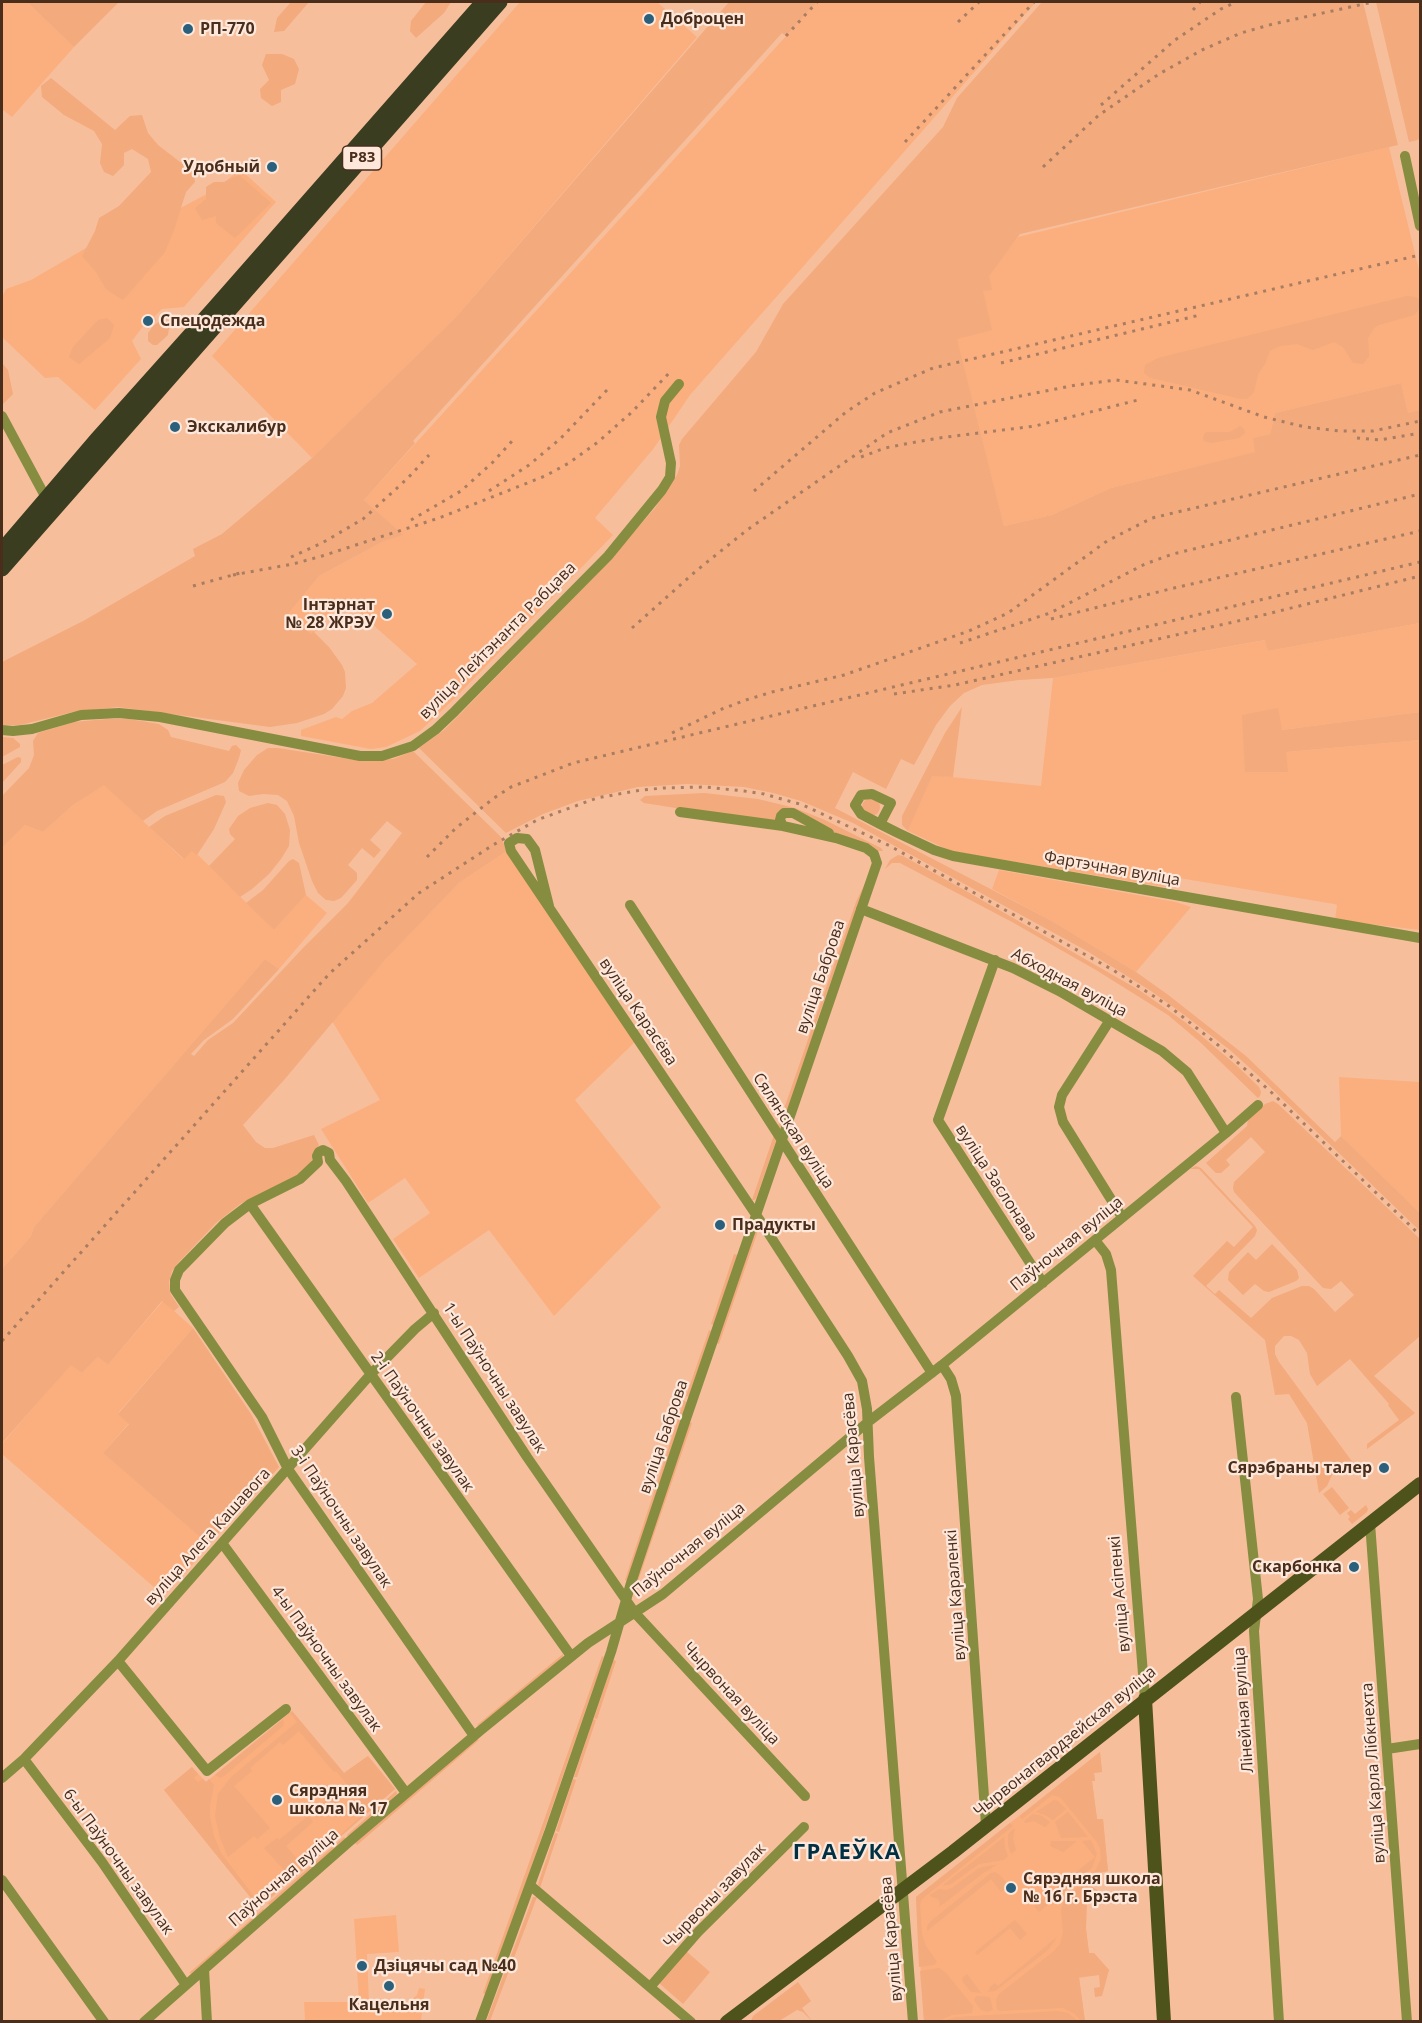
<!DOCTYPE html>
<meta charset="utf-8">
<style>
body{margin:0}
#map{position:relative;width:1422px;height:2023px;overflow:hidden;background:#f7be9c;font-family:"Open Sans",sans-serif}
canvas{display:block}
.frame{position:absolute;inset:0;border:3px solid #4a2e1c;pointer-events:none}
</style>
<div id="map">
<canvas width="1422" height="2023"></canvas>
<div class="frame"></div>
</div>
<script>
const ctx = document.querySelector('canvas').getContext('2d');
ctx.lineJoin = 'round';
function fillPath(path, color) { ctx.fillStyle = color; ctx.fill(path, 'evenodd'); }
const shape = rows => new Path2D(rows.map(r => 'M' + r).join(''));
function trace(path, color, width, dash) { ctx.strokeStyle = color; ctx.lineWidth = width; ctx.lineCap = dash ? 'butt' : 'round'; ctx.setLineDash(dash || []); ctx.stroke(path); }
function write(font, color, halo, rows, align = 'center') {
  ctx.font = font + ' "Open Sans",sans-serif'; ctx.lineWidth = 4.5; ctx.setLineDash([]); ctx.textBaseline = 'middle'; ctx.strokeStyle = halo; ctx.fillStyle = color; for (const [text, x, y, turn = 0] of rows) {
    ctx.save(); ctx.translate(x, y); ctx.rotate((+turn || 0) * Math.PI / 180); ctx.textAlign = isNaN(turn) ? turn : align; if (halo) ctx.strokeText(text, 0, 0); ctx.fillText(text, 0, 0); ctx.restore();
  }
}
fillPath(shape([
 [2,2,27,2,74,47,12,117,3,110,2,106],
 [520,2,657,2,697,37,456,317,312,458,212,356],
 [817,2,1036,2,690,395,654,448,595,518,613,535,456,697,420,731,386,747,371,749,301,736,301,730,336,717,342,719,352,711,372,703,417,664,344,599,312,635,289,613,319,576,382,542,402,535,364,500],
 [1389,147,1420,274,1420,410,1408,413,1401,383,1275,413,1270,434,1253,438,1256,452,1111,488,1052,515,1004,526,952,321,1018,237],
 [240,169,276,202,184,307,162,309,154,317,156,320,148,329,144,325,132,341,141,359,95,410,58,377,45,378,3,338,2,339,2,297,6,289,31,280,93,244,98,252,218,188],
 [1420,623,1420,712,1282,730,1286,752,1420,740,1420,930,1335,920,1337,905,1334,904,1179,878,1171,888,951,851,908,831,932,775,1041,786,1053,678,1266,640,1268,651],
 [104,784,183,859,193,850,274,930,306,895,327,913,279,969,265,959,34,1227,31,1236,2,1269,2,848,25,825,43,832,73,805],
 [507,851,636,1041,575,1100,661,1207,554,1316,489,1230,419,1278,393,1239,430,1213,405,1178,368,1203,321,1129,380,1100,332,1021,385,960,460,882],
 [999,870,1176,902,1191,907,1136,972,1050,920,992,889],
 [1339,1077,1420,1082,1420,1213,1341,1136],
 [163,1301,193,1328,118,1413,129,1423,103,1453,208,1544,195,1562,164,1596,2,1454,2,1444,71,1364,82,1373,98,1357,108,1365],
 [292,1711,344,1773,368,1756,395,1789,261,1906,253,1897,251,1898,164,1790,192,1767,206,1782],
 [1100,1752,1102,1772,1094,1773,1095,1781,1092,1781,1097,1819,1103,1819,1108,1871,1098,1873,1090,1886,1097,1890,1097,1892,1087,1893,1086,1929,1089,1953,1094,1953,1109,1970,1099,1975,1079,1978,1085,2021,1087,2021,924,2021,916,1897],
 [396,1915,399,1952,367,1954,369,2002,409,2002,417,1995,419,1988,425,1989,421,2021,305,2021,304,2002,359,2002,354,1919]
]), '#fbaf7e');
fillPath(shape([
 [27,2,119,2,74,47],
 [291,2,309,2,284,31,274,32,277,18],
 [426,2,451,2,444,13,416,38,410,31,411,21],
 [729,2,817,2,786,36,782,33,413,441,415,443,364,500,403,535,382,542,319,576,289,613,311,634,314,632,329,647,342,665,345,672,346,688,343,696,332,709,324,714,297,723,270,727,118,707,73,712,20,725,2,725,2,662,85,620,195,556,193,549,222,534,312,458,456,317],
 [1042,2,1363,2,1398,145,1020,234,989,276,992,290,983,291,992,330,957,339,1004,526,1052,515,1111,488,1255,452,1253,438,1270,434,1275,413,1401,383,1408,413,1420,410,1420,623,1268,651,1265,640,1053,678,1019,680,982,685,964,693,950,706,936,725,914,765,901,759,886,789,853,772,835,808,1050,920,1136,972,1167,994,1246,1056,1335,1142,1341,1136,1420,1213,1420,1231,1262,1079,1230,1050,1183,1014,1151,991,1087,951,853,823,801,801,773,793,744,787,687,784,638,787,578,801,543,814,506,833,419,748,444,730,465,709,596,575,655,508,677,475,680,466,679,445,682,439,756,352,783,304,943,127,957,98],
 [1376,2,1420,2,1420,137,1418,140,1409,142],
 [266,54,282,54,294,59,299,69,295,84,281,90,281,102,272,106,261,98,260,89,269,80,262,65],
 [51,78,115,130,130,116,142,115,148,133,158,145,193,172,195,182,186,192,174,230,165,252,123,300,106,289,96,272,82,256,95,231,99,218,119,206,151,172,148,159,132,149,124,153,124,165,113,176,104,172,100,163,102,144,94,131,64,115,42,97,41,86],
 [239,175,271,203,235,238,216,223,216,216,202,220,195,208,206,199,206,187,214,182,224,182],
 [1407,296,1416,297,1420,300,1420,309,1414,315,1379,325,1374,328,1368,338,1369,356,1363,364,1353,363,1343,347,1334,342,1313,350,1297,344,1280,346,1270,351,1265,364,1258,374,1254,392,1247,399,1241,399,1151,378,1144,373,1145,365,1158,358],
 [107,318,114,325,110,338,79,364,69,357,73,347,98,320],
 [159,322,165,323,169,328,168,335,157,345,153,345,148,341,148,333,154,325],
 [2,363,8,370,13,394,3,404],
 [1240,426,1244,429,1245,433,1239,438,1211,443,1204,441,1203,439,1204,434,1207,432,1230,432],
 [962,707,953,777,932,776,908,831,902,825,902,816,945,733],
 [1278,708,1282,730,1420,712,1420,740,1286,752,1288,772,1245,772,1242,715],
 [107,719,129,719,159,724,168,730,171,737,229,751,232,746,236,745,241,750,239,758,233,773,225,782,157,811,143,821,104,785,73,805,43,832,25,825,2,848,2,796,29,768,34,755,33,741,38,733,74,722],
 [2,737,13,738,20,744,20,747,2,757],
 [268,748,278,748,362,761,393,759,413,751,501,837,507,851,460,882,385,960,284,1080,243,1125,256,1142,265,1148,273,1148,314,1135,319,1145,311,1162,299,1175,240,1204,216,1223,178,1263,172,1271,169,1282,170,1293,179,1307,174,1311,162,1301,108,1365,98,1357,82,1373,71,1365,2,1443,2,1269,31,1236,34,1227,265,959,279,969,233,1019,204,1040,191,1054,194,1056,208,1040,233,1023,303,948,348,903,402,833,387,821,370,840,381,850,374,858,362,848,348,865,357,873,357,880,341,898,334,901,326,900,318,893,312,881,299,843,294,816,287,801,278,795,263,794,249,796,239,791,238,783,244,770,257,755],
 [18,757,21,758,21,762,2,783,2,765],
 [704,793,758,799,795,808,825,820,881,848,883,851,875,851,840,835,801,814,771,823,644,803,640,800,645,796],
 [216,795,224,796,226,802,214,829,197,855,192,851,184,859,149,827,165,816],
 '862 807a9 9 0 1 1 18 0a9 9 0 1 1-18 0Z',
 [268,803,277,805,285,814,290,830,289,846,281,859,269,874,252,889,240,897,209,866,235,839,230,834,229,829,238,816,250,808],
 [898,855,903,856,959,887,1139,990,1185,1022,1236,1065,1259,1087,1261,1092,1260,1096,1258,1098,1200,1042,1168,1015,1096,970,1012,922,900,863,892,863,885,869,890,860],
 [293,859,299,863,306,895,274,930,246,903,263,890,289,861],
 [869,875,815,1026,813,1025,856,902],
 [812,1028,815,1030,781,1128,777,1129],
 [1273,1101,1278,1104,1420,1239,1420,1336,1374,1376,1415,1413,1367,1449,1367,1444,1399,1420,1388,1405,1389,1404,1350,1359,1317,1386,1310,1374,1307,1353,1299,1340,1291,1336,1284,1336,1275,1346,1275,1354,1279,1362,1362,1475,1349,1462,1332,1475,1327,1486,1319,1493,1307,1423,1289,1394,1275,1395,1265,1340,1193,1276,1227,1241,1234,1247,1253,1227,1199,1169,1190,1169,1196,1166,1201,1168,1255,1226,1257,1230,1255,1236,1206,1286,1215,1294,1219,1290,1251,1318,1272,1298,1302,1286,1309,1286,1314,1289,1335,1312,1354,1295,1341,1281,1331,1289,1323,1288,1234,1192,1233,1188,1234,1182,1265,1152,1251,1137,1226,1160,1230,1165,1221,1173,1216,1173,1206,1163,1247,1126,1248,1119,1265,1104],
 [774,1135,776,1141,756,1199,754,1200,752,1200],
 [756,1228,758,1231,719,1344,716,1343],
 [1272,1244,1297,1270,1299,1278,1296,1281,1269,1292,1264,1291,1255,1284,1243,1295,1228,1280,1229,1272,1248,1252,1256,1260],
 [734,1254,738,1255,714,1325,711,1324],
 [193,1328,251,1414,279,1467,242,1509,208,1544,103,1453,129,1424,118,1414],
 [709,1330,711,1331,689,1397,686,1396],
 [684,1401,687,1402,627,1581,625,1580],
 [689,1422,692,1423,637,1584,635,1583],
 [1332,1487,1349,1508,1340,1515,1323,1494],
 [1366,1505,1368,1509,1367,1512,1352,1524,1348,1519,1350,1517,1347,1513,1351,1510,1355,1514],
 [563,1654,563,1659,478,1726,477,1725],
 [602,1656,604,1657,487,1995,483,1993],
 [613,1660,616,1661,597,1719,594,1718],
 [292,1711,344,1773,368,1756,395,1789,339,1838,338,1837,368,1810,351,1790,323,1813,322,1811,318,1807,346,1783,336,1771,334,1772,299,1731,283,1745,280,1742,250,1768,252,1771,234,1786,270,1828,257,1839,254,1836,228,1857,220,1838,215,1816,218,1794,231,1777,297,1722,290,1713],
 [283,1719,284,1723,283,1726,224,1776,220,1778,215,1775],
 [593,1719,596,1720,577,1777,574,1777],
 [477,1739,479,1740,357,1845,355,1843],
 [1100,1752,1102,1772,1094,1773,1095,1781,1092,1781,1097,1819,1103,1819,1108,1871,1098,1873,1090,1886,1097,1890,1097,1892,1087,1893,1086,1929,1089,1953,1094,1953,1109,1970,1102,1996,1095,1997,1094,1988,1100,1987,1099,1975,1079,1977,1085,2021,1087,2021,1081,2021,1075,2014,1063,2008,1000,2011,997,2009,996,2000,999,1994,1054,1951,1060,1944,1063,1932,1061,1911,1064,1899,1094,1873,1101,1859,1100,1848,1096,1841,1060,1797,1052,1795,1022,1819,1020,1816],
 [192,1767,198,1774,194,1778,198,1782,203,1779,206,1782,209,1779,214,1785,210,1805,210,1817,214,1836,221,1853,261,1906,253,1897,251,1898,164,1790],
 [573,1779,576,1780,559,1832,556,1831],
 [396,1791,397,1794,348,1837,347,1835],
 [1054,1800,1058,1801,1066,1809,1053,1820,1045,1815,1036,1812],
 [1068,1812,1088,1837,1061,1838,1055,1822],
 [1033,1814,1042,1816,1050,1822,1045,1827,1034,1821,1025,1823,1024,1821],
 [308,1816,313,1822,286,1846,299,1861,287,1872,285,1871,264,1848,277,1838,279,1840],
 [1010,1823,1013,1826,922,1899,920,1905,922,1934,926,1946,937,1962,934,1965,919,1967,916,1897],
 [1015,1828,1013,1839,1016,1850,1011,1854,1008,1845,1008,1834],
 [555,1833,558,1834,540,1888,538,1884],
 [344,1837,346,1839,270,1905,267,1904],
 [1004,1837,1005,1848,1008,1856,1004,1860,979,1864,951,1884,942,1886],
 [336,1838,338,1840,266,1902,264,1899,266,1896,302,1865,306,1865],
 [1091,1840,1097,1854,1092,1868,1039,1912,1034,1906,1095,1857,1082,1841],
 [1051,1841,1077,1841,1063,1852,1050,1846],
 [998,1864,982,1874,939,1907,940,1903,938,1899,929,1896,939,1889,946,1890,952,1888,979,1868],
 [995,1872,1000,1875,1009,1886,1001,1892,991,1879,927,1931,927,1926,931,1921,991,1873],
 [533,1897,537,1897,490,2021,486,2022],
 [264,1908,263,1911,192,1974,189,1973],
 [1015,1920,1027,1934,1020,1940,1010,1928,977,1955,975,1952],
 [1057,1937,1048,1950,995,1991,987,1992,990,1990,989,1988,995,1983,998,1986],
 [686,1951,710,1972,683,2004,659,1983],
 [939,1968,946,1973,973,2006,972,2013,952,2015,939,2021,924,2021,920,1971],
 [967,1974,981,1993,971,1992,963,1982,962,1978],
 [798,1982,811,2001,802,2008,812,2021,803,2012,797,2010,779,2021,751,2021,753,2016],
 [976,1996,990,1997,993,2010,987,2012,981,2010,974,2000],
 [1058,2011,1068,2013,1078,2021,943,2021,956,2017]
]), '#f3aa7c');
trace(shape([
 [1405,156,1420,226],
 [2,416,46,498],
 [2,730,13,731,32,729,81,715,119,713,160,717,360,756,382,756,413,746,435,730,455,711,608,556,662,490,670,477,671,463,661,417,665,401,679,384],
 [880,824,891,803,872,794,861,795,855,805,861,814,880,824,898,833,934,850,953,856,1420,938],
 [783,826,780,820,781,816,784,813,793,813,829,833],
 [630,905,932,1373],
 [549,906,535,850,527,839,517,838,509,843,511,851,765,1228,848,1356,862,1381,867,1409,869,1457,913,2022],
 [861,909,1013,968,1059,991,1162,1051,1187,1072,1226,1133],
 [995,960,938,1120,1043,1283],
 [1110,1020,1062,1095,1059,1107,1063,1122,1122,1217],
 [318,1162,317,1156,319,1152,323,1150,329,1153,330,1160,346,1181,527,1457,635,1613,805,1796],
 [318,1162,300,1179,250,1204,225,1223,179,1270,175,1280,175,1290,262,1417,288,1469,474,1736],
 [250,1204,571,1656],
 [1095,1240,1106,1254,1111,1270,1145,1699],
 [942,1365,951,1379,956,1396,986,1825],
 [1236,1397,1258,1599,1254,1631,1279,2022],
 [1370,1523,1407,2022],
 [222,1543,406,1793],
 [118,1661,207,1771,286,1709],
 [1387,1749,1420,1744],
 [24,1759,102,1862,186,1985],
 [2,1778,24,1759,118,1661,370,1375,415,1329,434,1313],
 [2,1880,104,2022],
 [531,1886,691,2022],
 [204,1969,207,2022],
 [650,1987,698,1932,804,1827],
 [144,2022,350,1841,481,1730,588,1643,663,1594,868,1422,942,1365,1226,1133,1258,1105],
 [480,2022,550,1830,611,1652,631,1583,686,1419,877,863,874,854,866,848,836,838,783,826,680,812]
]), '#878d40', 10);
trace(shape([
 [1145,1699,1164,2022],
 [727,2022,953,1852,1420,1484]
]), '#4e521b', 14);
trace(shape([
 [2,550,97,439,215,307,483,2],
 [2,569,500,2]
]), '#3a3d20', 15);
trace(shape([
 [1193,10,1200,2],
 [958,22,979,2],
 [786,36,817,2],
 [1101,105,1175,40,1221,9,1236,2],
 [905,142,1034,2],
 [1043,167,1099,115,1159,74,1202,50,1241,33,1273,24,1373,2],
 [1001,363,1200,315],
 [1357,438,1380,440,1420,433],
 [861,457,885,448,905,444,939,438,1035,426,1142,399],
 [489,491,529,465,560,439,608,389],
 [754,491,846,412,875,393,933,368,1420,255],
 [411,520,461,491,493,462,513,440],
 [291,557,322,543,363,519,408,478,429,455],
 [233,575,293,564,322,556,439,518,545,476,569,463,598,442,632,412,672,370],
 [193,586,240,573],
 [1051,619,1170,589,1420,531],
 [632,628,696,571,747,530,887,433,940,412,1076,385,1116,380,1190,390,1264,417,1305,427,1340,431,1373,431,1420,421],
 [960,643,1050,613,1145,564,1173,554,1420,494],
 [894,694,955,685,1251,618,1420,576],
 [672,733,722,709,746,700,772,692,844,675,969,631,1008,613,1107,541,1152,518,1420,455],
 [427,857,456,828,494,798,511,787,573,763,1420,562],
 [2,1341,329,974,419,893,493,845,537,820,597,798,641,790,664,788,705,787,744,791,764,794,803,805,890,846,1113,970,1169,1006,1218,1045,1271,1092,1420,1235]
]), '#a97d62', 3, [3, 6]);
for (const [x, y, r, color] of [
 [649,19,6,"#2a607b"],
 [188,29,6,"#2a607b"],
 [272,167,6,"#2a607b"],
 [148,321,6,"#2a607b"],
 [175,427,6,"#2a607b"],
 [387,614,6,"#2a607b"],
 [720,1225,6,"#2a607b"],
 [1384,1468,6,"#2a607b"],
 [1354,1567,6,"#2a607b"],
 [277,1800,6,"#2a607b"],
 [1011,1888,6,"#2a607b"],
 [362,1966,6,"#2a607b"],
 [389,1986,6,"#2a607b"]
]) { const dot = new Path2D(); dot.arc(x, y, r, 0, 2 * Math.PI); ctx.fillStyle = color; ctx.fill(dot); trace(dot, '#fee8db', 2); }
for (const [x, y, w] of [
 [362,158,39]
]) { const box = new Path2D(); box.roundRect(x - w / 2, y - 12, w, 24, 4.5); ctx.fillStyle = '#fee8db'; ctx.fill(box); trace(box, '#4a2e1c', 1.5); }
write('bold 15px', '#4a2e1c', null, [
 ["Р83",362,158]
]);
write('bold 16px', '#4a2e1c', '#fee8db', [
 ["Доброцен",661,19],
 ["РП-770",200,29],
 ["Удобный",260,167,"right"],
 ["Спецодежда",160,321],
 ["Экскалибур",187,427],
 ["Інтэрнат",375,605,"right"],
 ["№ 28 ЖРЭУ",375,623,"right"],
 ["Прадукты",732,1225],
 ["Сярэбраны талер",1372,1468,"right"],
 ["Скарбонка",1342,1567,"right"],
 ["Сярэдняя",289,1791],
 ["школа № 17",289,1809],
 ["Сярэдняя школа",1023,1879],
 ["№ 16 г. Брэста",1023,1897],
 ["Дзіцячы сад №40",374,1966],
 ["Кацельня",389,2005,"center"]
], 'left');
write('16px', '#4a2e1c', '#fee8db', [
 ["вуліца Лейтэнанта Рабцава",498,641,-45],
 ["Фартэчная вуліца",1112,869,10],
 ["вуліца Баброва",821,977,-71],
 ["Абходная вуліца",1069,983,28],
 ["вуліца Карасёва",638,1012,56],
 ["Сялянская вуліца",793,1131,57],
 ["вуліца Заслонава",996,1183,57],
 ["Паўночная вуліца",1067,1244,-39],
 ["1-ы Паўночны завулак",494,1378,57],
 ["2-і Паўночны завулак",422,1422,55],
 ["вуліца Баброва",664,1437,-71],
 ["вуліца Карасёва",854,1455,-95],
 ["3-і Паўночны завулак",341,1517,56],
 ["вуліца Алега Кашавога",208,1537,-48],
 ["Паўночная вуліца",689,1550,-39],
 ["вуліца Асіпенкі",1120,1594,-95],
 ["вуліца Караленкі",956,1595,-94],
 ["4-ы Паўночны завулак",326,1659,54],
 ["Чырвоная вуліца",731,1694,47],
 ["Лінейная вуліца",1244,1710,-94],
 ["Чырвонагвардзейская вуліца",1065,1742,-39],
 ["вуліца Карла Лібкнехта",1374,1773,-94],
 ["6-ы Паўночны завулак",118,1862,54],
 ["Паўночная вуліца",284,1878,-41],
 ["Чырвоны завулак",715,1896,-46],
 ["вуліца Карасёва",892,1939,-95]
]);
ctx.letterSpacing = '1.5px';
write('bold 22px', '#003044', '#fee8db', [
 ["ГРАЕЎКА",847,1853]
]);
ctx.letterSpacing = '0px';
</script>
